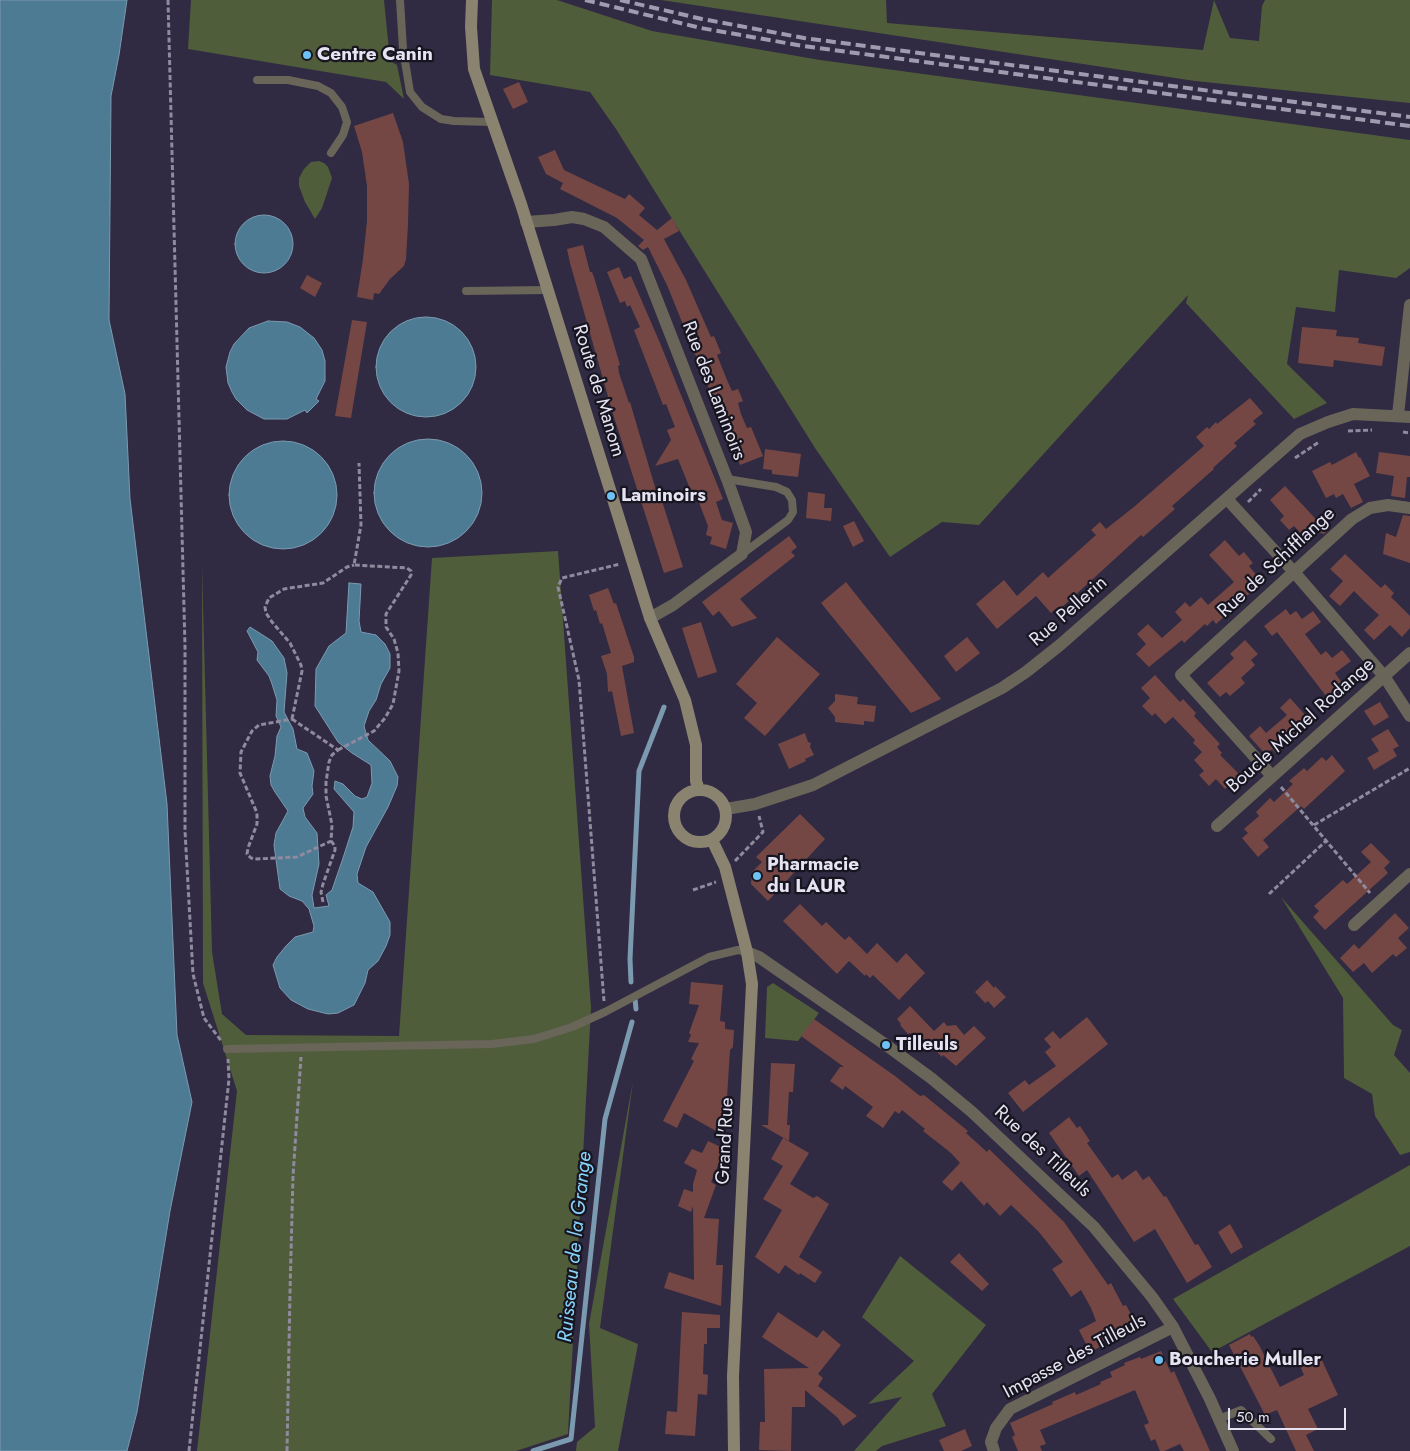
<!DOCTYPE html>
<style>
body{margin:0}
#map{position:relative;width:1410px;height:1451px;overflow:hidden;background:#302a42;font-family:Jost,sans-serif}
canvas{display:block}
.scale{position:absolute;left:1228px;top:1408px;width:118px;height:22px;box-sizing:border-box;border:2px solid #e6e3f2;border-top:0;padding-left:6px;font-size:15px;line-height:18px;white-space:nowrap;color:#e6e3f2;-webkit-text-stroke:4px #17151f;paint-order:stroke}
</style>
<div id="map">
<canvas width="1410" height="1451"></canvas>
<div class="scale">50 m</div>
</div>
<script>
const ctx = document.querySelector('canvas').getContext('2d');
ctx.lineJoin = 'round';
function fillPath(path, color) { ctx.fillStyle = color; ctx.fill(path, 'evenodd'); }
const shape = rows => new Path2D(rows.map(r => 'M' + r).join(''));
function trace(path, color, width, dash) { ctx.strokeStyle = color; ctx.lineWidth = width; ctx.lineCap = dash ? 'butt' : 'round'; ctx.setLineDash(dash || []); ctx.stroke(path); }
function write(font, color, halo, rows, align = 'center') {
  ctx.font = font + ' Jost,sans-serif'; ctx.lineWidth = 4.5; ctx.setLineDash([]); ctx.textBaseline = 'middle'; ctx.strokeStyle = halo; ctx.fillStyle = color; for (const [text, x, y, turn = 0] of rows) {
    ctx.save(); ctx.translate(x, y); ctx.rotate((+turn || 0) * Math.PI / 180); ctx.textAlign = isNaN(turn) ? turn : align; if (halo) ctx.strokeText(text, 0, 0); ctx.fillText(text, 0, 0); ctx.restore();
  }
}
fillPath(shape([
 [191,0,384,0,390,61,397,65,404,99,386,82,188,49],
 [492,0,557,0,652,31,820,60,1410,140,1410,268,1396,278,1339,270,1335,312,1296,307,1287,364,1327,403,1294,419,1186,303,1188,295,979,525,942,522,890,557,815,448,616,129,590,92,490,75],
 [661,0,886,0,887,23,1203,50,1214,0,1230,38,1259,41,1262,6,1265,0,1410,0,1410,103,1195,81],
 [319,161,324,163,328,167,332,178,322,208,315,219,305,202,299,186,299,178,304,169,311,162],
 [558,551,591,1008,568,1434,516,1451,197,1451,237,1091,203,983,202,564,212,952,222,1014,246,1035,399,1036,432,558],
 [1281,897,1393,1025,1402,1030,1394,1055,1410,1073,1410,1152,1400,1155,1375,1116,1372,1094,1344,1078,1343,998],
 [773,983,819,1013,798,1041,765,1038,767,987],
 [633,1081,600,1328,638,1344,618,1451,576,1451,577,1442,595,1427,589,1324],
 [1410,1165,1410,1246,1212,1352,1173,1299],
 [900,1256,986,1325,932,1394,946,1426,882,1446,876,1451,854,1451,902,1397,868,1404,914,1361,862,1317]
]), '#505d3b');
const water = shape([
 [0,0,127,0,119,55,111,96,109,320,125,394,130,499,167,804,177,1035,192,1102,170,1211,137,1412,127,1451,0,1451,0,0],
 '235 244a29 29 0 1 1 58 0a29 29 0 1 1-58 0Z',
 '376 367a50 50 0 1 1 100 0a50 50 0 1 1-100 0Z',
 [268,321,287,322,300,327,314,338,322,350,325,361,325,381,316,399,319,401,307,413,305,410,287,419,264,419,247,410,236,399,232,392,228,383,226,367,230,352,234,344,249,328,268,321],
 '374 493a54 54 0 1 1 108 0a54 54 0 1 1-108 0Z',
 '229 495a54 54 0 1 1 108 0a54 54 0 1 1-108 0Z',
 [349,583,361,584,359,621,361,632,376,635,385,644,390,654,390,668,381,684,376,700,369,711,364,726,368,740,390,761,398,777,397,786,388,807,366,847,357,874,358,883,373,892,390,922,390,935,386,946,378,961,368,970,365,983,354,1005,338,1013,328,1014,308,1009,291,1000,280,988,273,965,277,957,286,946,295,937,313,932,314,926,309,909,302,901,289,896,280,889,274,845,276,833,288,811,275,792,271,785,270,776,275,756,277,736,281,727,276,716,277,700,272,684,269,676,257,660,258,652,247,631,250,627,272,641,284,658,287,673,284,712,293,729,297,749,307,753,314,771,312,786,313,794,303,808,305,817,317,833,319,864,312,895,314,908,329,906,326,895,332,890,343,858,353,827,354,812,334,789,335,781,343,784,355,796,362,799,367,797,372,783,371,765,352,753,338,742,315,706,316,669,329,646,346,633,349,583]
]);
fillPath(water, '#4d7b94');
trace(water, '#7b9ab0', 1);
trace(shape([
 [631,982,630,959,639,771,664,707],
 [635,999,636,1009],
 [533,1451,571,1439,605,1119,632,1022]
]), '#7b9ab0', 5);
fillPath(shape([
 [519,82,528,102,513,109,503,89],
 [393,113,403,142,409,184,408,224,406,259,404,266,390,279,379,294,374,293,373,300,357,297,363,259,367,221,367,186,362,152,354,126],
 [555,150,564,170,625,199,629,194,645,208,639,215,657,230,672,218,679,231,664,239,686,280,711,337,714,336,721,353,717,355,727,380,732,391,738,389,743,401,738,403,741,414,747,428,751,427,763,456,740,465,667,285,648,247,643,250,638,246,644,240,617,218,560,189,563,183,546,174,538,157],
 [583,245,590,272,592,272,594,277,620,365,618,366,619,373,629,403,630,402,655,487,660,502,662,501,683,567,664,573,613,414,570,263,567,249],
 [619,267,624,279,631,276,660,343,723,499,716,502,722,520,733,523,726,549,710,544,712,537,706,535,708,526,698,500,695,501,678,459,655,466,671,440,667,430,675,427,666,404,663,405,634,330,640,327,630,305,627,307,625,301,620,303,607,272],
 [307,275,322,283,315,297,300,288],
 [352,320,367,322,351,418,335,416],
 [1302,327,1337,330,1336,336,1359,338,1358,343,1385,347,1382,366,1334,360,1333,367,1298,363],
 [1250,398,1263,413,1253,421,1256,424,1234,443,1237,446,1213,468,1214,469,1172,506,1175,509,1143,537,1141,535,1060,609,1058,607,1051,613,1036,596,997,629,976,604,1004,580,1017,596,1043,572,1048,578,1096,535,1091,530,1100,522,1106,529,1135,506,1204,446,1196,437,1207,427,1209,429,1216,422,1217,424],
 [765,449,801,454,798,477,772,474,772,470,763,469],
 [1356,452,1359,458,1360,457,1370,476,1354,484,1363,502,1351,508,1343,494,1336,498,1334,494,1326,498,1312,471,1330,462,1332,465],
 [1379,452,1410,456,1410,477,1407,477,1405,498,1391,496,1394,476,1376,473],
 [1285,486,1327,531,1324,534,1318,532,1308,541,1294,526,1289,530,1280,520,1284,516,1270,500],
 [808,492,825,494,824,508,832,508,831,521,806,518],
 [1403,515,1410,516,1410,563,1383,554,1386,533,1396,537],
 [854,521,864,541,853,547,843,526],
 [789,536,797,547,791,552,795,556,740,599,757,618,732,627,719,611,713,616,702,602],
 [1225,540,1239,556,1244,552,1253,563,1249,566,1262,582,1216,624,1213,620,1207,626,1205,624,1184,643,1182,640,1149,667,1136,654,1146,644,1137,634,1148,624,1162,638,1182,620,1175,612,1185,602,1190,607,1201,597,1208,605,1234,582,1209,555],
 [1345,554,1381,588,1385,584,1394,593,1391,597,1410,616,1410,628,1402,637,1390,625,1374,640,1364,630,1379,615,1366,603,1354,591,1340,606,1329,596,1343,581,1330,569],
 [846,582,865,606,941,699,911,713,901,701,821,603],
 [608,588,614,604,616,603,634,657,634,662,622,666,634,733,621,736,612,691,608,692,607,674,601,656,611,653,602,623,600,624,596,610,594,611,589,595],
 [1286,609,1290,615,1296,611,1302,619,1313,611,1321,622,1305,634,1321,655,1326,651,1332,658,1342,650,1351,661,1335,673,1345,687,1329,700,1277,632,1272,636,1264,626],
 [701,622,717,672,698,678,682,628],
 [777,637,820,674,765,736,744,718,757,703,736,684],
 [967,637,980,653,956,672,944,656],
 [1245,640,1258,654,1251,660,1255,665,1241,678,1245,683,1230,696,1226,692,1220,697,1207,683,1234,658,1230,654],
 [1155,675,1180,702,1183,699,1196,713,1194,716,1220,744,1217,747,1222,753,1220,755,1240,775,1225,789,1216,779,1209,786,1199,775,1204,771,1194,760,1202,752,1193,743,1195,740,1173,717,1165,724,1155,713,1152,716,1142,706,1150,698,1141,688],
 [835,694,858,697,857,704,876,706,874,722,864,721,864,725,835,722,835,717,828,708,835,701],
 [1290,698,1307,717,1302,722,1305,725,1275,753,1272,749,1266,755,1249,736,1260,726,1266,733,1287,715,1280,708],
 [1380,702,1389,717,1374,726,1364,711],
 [1388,729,1399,746,1393,749,1397,756,1374,770,1367,758,1379,751,1371,739],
 [805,733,808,742,811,743,810,747,814,755,805,759,806,761,789,769,778,744],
 [1332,755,1345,771,1304,809,1301,806,1263,840,1269,847,1258,857,1242,838,1248,833,1244,829,1259,816,1256,812,1270,798,1274,802,1293,784,1289,781,1304,768,1307,771,1322,757,1326,761],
 [800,814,825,839,768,901,751,884,752,872,762,862,756,857],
 [1371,843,1390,862,1384,868,1388,873,1325,930,1313,917,1319,911,1314,906,1343,880,1347,884,1371,862,1361,852],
 [800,904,822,926,826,922,845,940,849,936,867,954,877,943,897,963,906,953,925,973,899,1000,873,975,870,978,866,974,865,976,849,961,837,974,783,921],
 [1395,913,1409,928,1398,938,1407,948,1396,957,1393,954,1372,973,1364,963,1353,972,1340,958,1354,944,1359,949],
 [987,980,994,988,995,986,1006,997,994,1008,988,1001,985,1003,975,992],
 [691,982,723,985,720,1021,725,1022,725,1029,734,1030,733,1047,730,1050,726,1114,716,1131,684,1113,677,1128,663,1121,694,1061,691,1059,699,1043,688,1042,691,1035,689,1033,699,1005,689,1004],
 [910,1006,934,1031,944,1022,947,1026,956,1025,964,1035,974,1026,986,1038,956,1066,943,1055,942,1057,935,1050,932,1051,916,1035,914,1037,910,1033,908,1034,900,1025,901,1024,897,1019],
 [1087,1017,1108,1044,1023,1112,1008,1093,1025,1080,1029,1085,1056,1066,1045,1052,1051,1047,1044,1039,1053,1031,1060,1039],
 [814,1019,895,1076,920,1096,924,1095,968,1131,966,1133,987,1152,989,1149,1064,1222,1108,1285,1111,1283,1123,1306,1126,1305,1136,1324,1100,1343,1102,1346,1090,1352,1079,1330,1096,1321,1091,1308,1081,1290,1071,1297,1052,1269,1063,1262,1038,1231,1011,1205,1000,1216,987,1202,984,1206,961,1181,952,1191,942,1182,960,1163,951,1153,923,1131,925,1129,902,1110,899,1114,895,1111,883,1128,866,1116,873,1107,845,1086,843,1090,830,1081,840,1067,844,1067,801,1036],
 [771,1063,795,1064,793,1092,789,1092,787,1125,790,1125,789,1141,761,1125,768,1125],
 [1069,1117,1077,1128,1080,1126,1090,1141,1087,1143,1112,1178,1118,1174,1122,1180,1136,1170,1143,1180,1149,1176,1164,1197,1166,1196,1195,1245,1198,1244,1212,1267,1187,1283,1155,1229,1134,1242,1087,1170,1079,1176,1049,1133],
 [783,1138,809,1153,790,1184,813,1198,817,1196,829,1204,799,1257,822,1272,815,1283,800,1273,799,1275,785,1265,779,1274,755,1257,782,1210,763,1199,783,1166,771,1159],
 [708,1141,725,1149,711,1182,716,1185,704,1218,719,1219,716,1265,723,1265,721,1306,664,1288,669,1272,694,1280,693,1206,691,1212,678,1206,684,1189,693,1192,693,1184,697,1170,684,1163,692,1149,702,1153],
 [1230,1224,1243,1247,1231,1254,1218,1232],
 [959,1253,989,1284,982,1291,950,1262],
 [682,1312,720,1315,720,1328,707,1328,707,1344,704,1344,703,1374,708,1375,707,1395,698,1394,695,1436,665,1434,667,1411,677,1412],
 [778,1312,817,1338,823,1330,841,1345,818,1374,823,1378,818,1386,857,1416,843,1426,838,1418,805,1390,805,1407,792,1407,791,1451,759,1450,760,1422,765,1422,764,1369,809,1368,762,1337],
 [1250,1334,1251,1337,1253,1336,1259,1345,1280,1387,1304,1375,1299,1364,1319,1354,1338,1395,1308,1409,1318,1429,1306,1435,1314,1451,1296,1451,1277,1410,1265,1415,1229,1345],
 [1161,1351,1171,1373,1174,1371,1210,1451,1184,1451,1180,1444,1164,1451,1160,1451,1155,1439,1151,1441,1144,1425,1149,1423,1135,1390,1040,1430,1046,1444,1040,1446,1042,1451,1018,1451,1012,1437,1015,1435,1010,1423,1053,1404,1052,1402,1075,1392,1076,1395,1101,1384,1100,1382,1112,1377,1110,1372,1125,1365,1124,1363,1140,1357,1141,1359],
 [965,1429,972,1446,961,1451,944,1451,939,1440]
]), '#754744');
trace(shape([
 [168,0,185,646,185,831,193,974,204,1018,222,1042],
 [1348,431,1372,430],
 [1403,432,1410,433],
 [1295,458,1319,442],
 [1248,502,1261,489],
 [292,719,338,750,332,755,329,762,326,782,326,796,332,825,331,841,297,857,255,859,251,858,247,854,248,848,257,824,257,813,240,773,241,752,252,731,259,725,292,719],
 [292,719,302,671,301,665,290,643,272,622,266,613,265,607,269,598,284,589,323,583,347,567,354,565],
 [338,750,374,731,385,718,393,704,399,671,398,653,394,639,386,627,386,614,411,575,411,571,407,568,354,565,361,525,359,463],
 [1281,787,1370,893],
 [1314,825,1410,768],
 [735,861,763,832,759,816],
 [693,890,716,882],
 [1269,894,1327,840],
 [323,902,321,892,323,884,335,850,335,846,331,841],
 [604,1001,579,680,558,587,562,578,620,564],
 [189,1451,229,1079,228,1059],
 [287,1451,290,1292,293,1176,301,1057]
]), '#8f8a9e', 3, [5, 2.5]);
trace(shape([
 [400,0,403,49,410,92,422,107,441,119,454,121,492,122],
 [257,80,288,80,318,86,331,93,342,107,347,122,343,135,331,153],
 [466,291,548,290],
 [727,479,776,487,787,492,792,500,793,512,788,520,742,554],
 [227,1049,492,1044,534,1039,572,1027,605,1012,709,957,738,950,747,952],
 [1219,1419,1241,1410,1271,1439]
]), '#696559', 8);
trace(shape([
 [526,222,554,220,572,217,584,219,604,227,641,259,727,479,746,532,742,554,673,605,650,618],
 [1398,415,1410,305],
 [1227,499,1294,572,1384,676,1410,716],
 [1272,776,1181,675,1352,519,1370,508,1388,505,1410,508],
 [726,809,755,804,813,785,1002,688,1026,672,1060,645,1300,434,1328,422,1353,414,1410,417],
 [1217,826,1410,653],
 [1354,925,1410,874],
 [747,952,759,957,886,1045,931,1078,972,1112,1094,1227,1152,1297,1173,1327,1210,1399,1233,1451],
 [994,1451,991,1442,996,1428,1010,1409,1173,1327]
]), '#696559', 12);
trace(shape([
 [472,0,471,27,474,69,521,204,650,618,685,700,696,745,696,781,699,790],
 '674 816a26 26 0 1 1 52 0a26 26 0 1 1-52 0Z',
 [712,840,725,867,747,952,752,984,733,1376,734,1451]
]), '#8a8370', 12);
trace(shape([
 [585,0,701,28,803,46,1410,126],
 [620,0,702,19,804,38,1410,117]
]), '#a09bae', 4, [10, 5]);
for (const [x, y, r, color] of [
 [307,55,5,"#6ec2f3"],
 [611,496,5,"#6ec2f3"],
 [757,876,5,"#6ec2f3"],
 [886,1045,5,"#6ec2f3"],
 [1159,1360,5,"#6ec2f3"]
]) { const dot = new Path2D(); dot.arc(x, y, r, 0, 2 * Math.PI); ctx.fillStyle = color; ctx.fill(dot); trace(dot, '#17151f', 2); }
write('bold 19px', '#e6e3f2', '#17151f', [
 ["Centre Canin",317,55],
 ["Laminoirs",621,496],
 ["Pharmacie",767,865],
 ["du LAUR",767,887],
 ["Tilleuls",896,1045],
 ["Boucherie Muller",1169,1360]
], 'left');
write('19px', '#e6e3f2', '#17151f', [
 ["Route de Manom",598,391,73],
 ["Rue des Laminoirs",713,391,69],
 ["Rue de Schifflange",1277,563,-43],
 ["Rue Pellerin",1069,612,-41],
 ["Boucle Michel Rodange",1301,726,-42],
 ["Grand'Rue",726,1141,-87],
 ["Rue des Tilleuls",1042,1152,43],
 ["Impasse des Tilleuls",1075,1357,-28]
]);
write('italic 20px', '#88d3fb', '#17151f', [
 ["Ruisseau de la Grange",576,1247,-84]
]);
</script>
